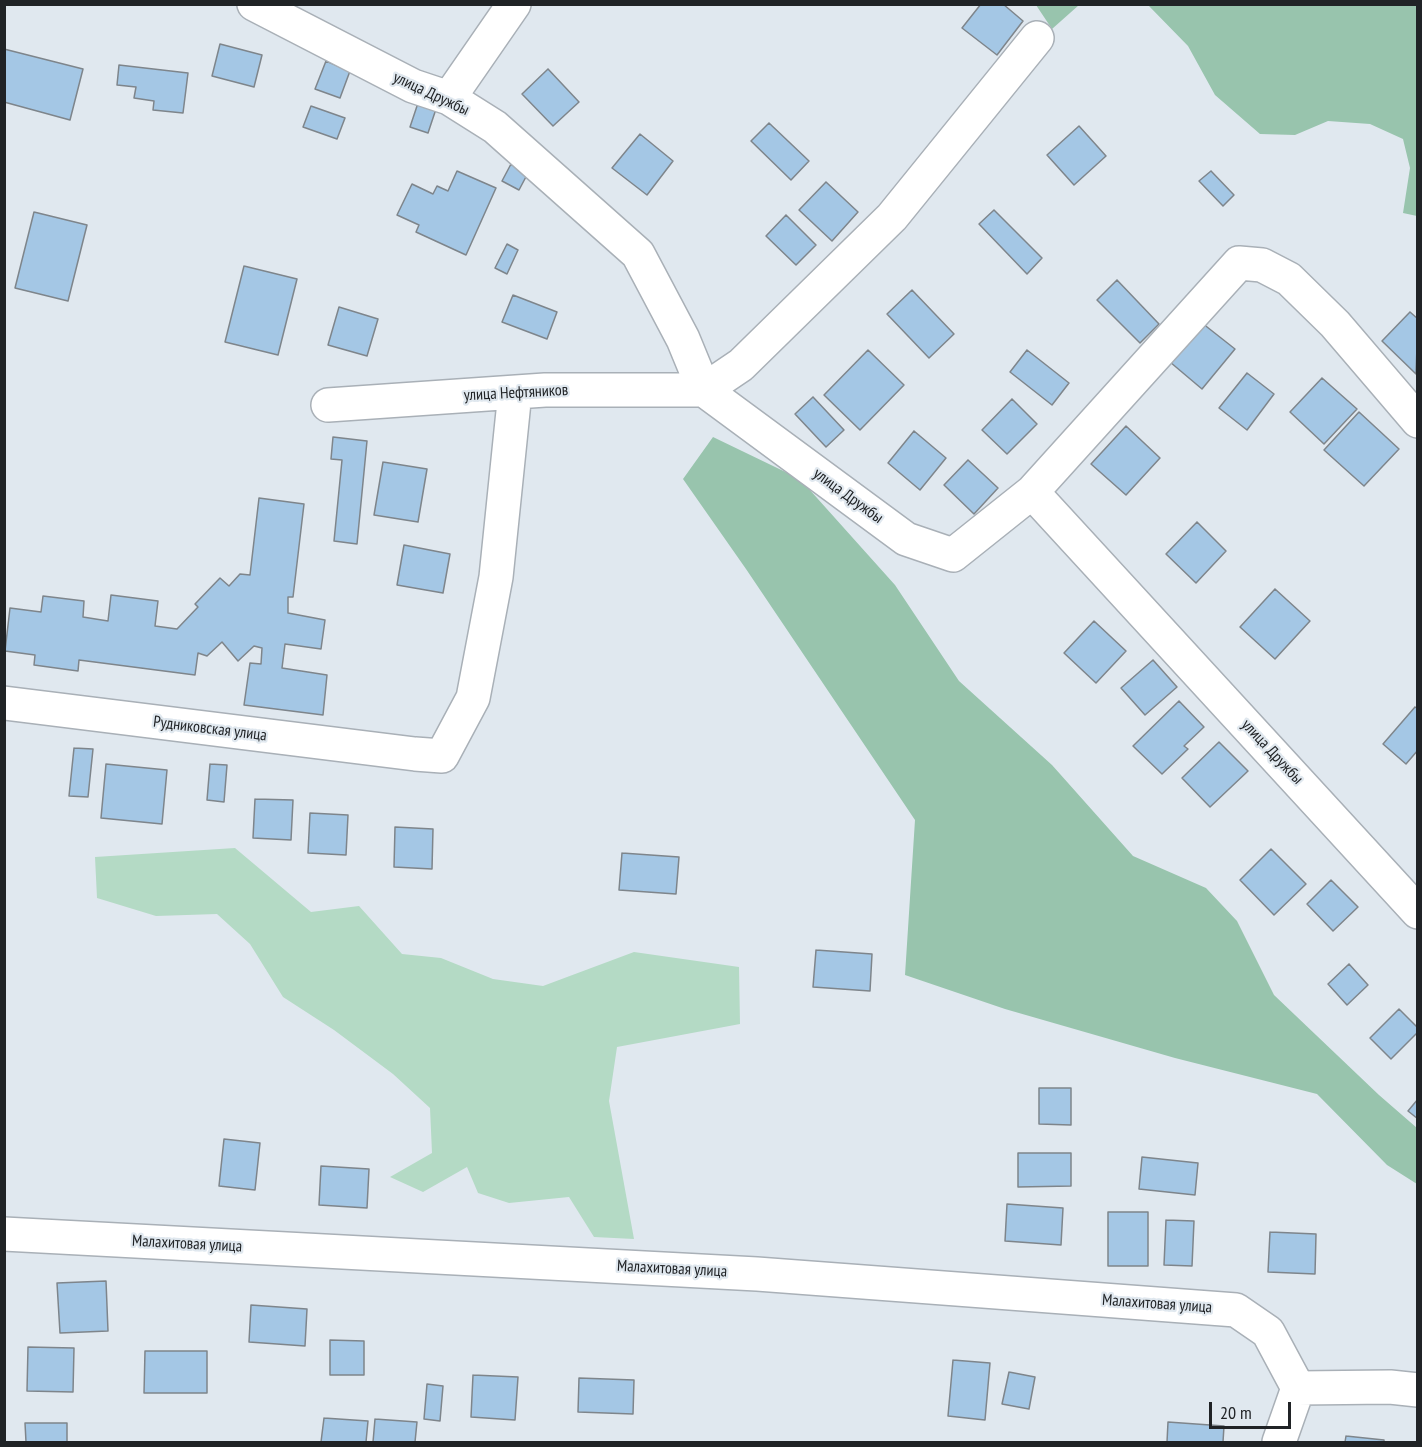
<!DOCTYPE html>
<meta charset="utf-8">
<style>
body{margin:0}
#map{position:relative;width:1422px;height:1447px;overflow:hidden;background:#e0e8ef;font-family:"PT Sans Narrow",sans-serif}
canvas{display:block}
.frame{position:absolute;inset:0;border:6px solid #202326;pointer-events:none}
.scale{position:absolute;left:1209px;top:1402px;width:82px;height:27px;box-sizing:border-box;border:3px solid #202326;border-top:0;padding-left:8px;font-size:18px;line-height:21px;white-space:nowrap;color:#202326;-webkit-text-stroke:4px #e0e8ef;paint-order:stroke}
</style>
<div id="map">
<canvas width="1422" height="1447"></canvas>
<div class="frame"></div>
<div class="scale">20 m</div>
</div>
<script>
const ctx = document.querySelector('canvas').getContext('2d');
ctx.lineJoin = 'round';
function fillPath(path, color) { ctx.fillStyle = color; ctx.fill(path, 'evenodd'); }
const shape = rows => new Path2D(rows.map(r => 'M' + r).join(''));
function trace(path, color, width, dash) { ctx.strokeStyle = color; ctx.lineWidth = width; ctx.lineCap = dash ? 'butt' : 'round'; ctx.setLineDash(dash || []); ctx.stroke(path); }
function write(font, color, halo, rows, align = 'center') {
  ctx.font = font + ' "PT Sans Narrow",sans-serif'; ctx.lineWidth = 4.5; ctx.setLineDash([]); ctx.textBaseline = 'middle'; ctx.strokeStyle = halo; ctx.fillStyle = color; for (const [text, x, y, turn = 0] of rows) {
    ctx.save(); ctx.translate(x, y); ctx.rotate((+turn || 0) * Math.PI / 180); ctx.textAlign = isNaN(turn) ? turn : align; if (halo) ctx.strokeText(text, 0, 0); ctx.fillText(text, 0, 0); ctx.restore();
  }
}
fillPath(shape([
 [235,848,311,912,359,906,402,954,441,958,493,979,543,986,634,952,739,967,740,1024,617,1047,609,1101,634,1239,594,1237,569,1197,509,1203,478,1193,467,1167,423,1192,390,1177,432,1153,430,1108,393,1074,334,1030,283,997,250,944,217,914,156,916,97,898,95,857]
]), '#b4dac5');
fillPath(shape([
 [1036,5,1079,5,1052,29],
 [1148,5,1417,5,1417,216,1403,213,1410,168,1403,139,1370,124,1328,121,1295,135,1260,134,1215,95,1188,46],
 [713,437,800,479,895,585,959,681,1052,765,1133,856,1206,888,1237,921,1274,995,1379,1095,1417,1128,1417,1184,1387,1165,1317,1094,1175,1058,1005,1009,905,975,915,820,746,569,683,479]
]), '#98c4ad');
const building = shape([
 [981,4,1003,4,1023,21,997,55,962,28,981,4],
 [220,44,262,55,254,87,212,76,220,44],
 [4,49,83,69,70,120,4,102,4,49],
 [326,61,350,71,340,98,315,89,326,61],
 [119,65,188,73,183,113,153,110,154,101,134,98,136,87,117,85,119,65],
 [548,69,579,102,553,126,522,94,548,69],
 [418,103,436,109,428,133,410,127,418,103],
 [311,106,345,118,337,139,303,127,311,106],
 [769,123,809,161,791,180,751,141,769,123],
 [1079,126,1106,156,1074,185,1047,155,1079,126],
 [640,134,673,161,647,195,612,168,640,134],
 [511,164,528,173,519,190,502,181,511,164],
 [457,171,496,188,466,255,416,232,419,225,397,215,412,184,433,194,437,186,448,191,457,171],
 [1211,171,1234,195,1223,206,1199,181,1211,171],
 [826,182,858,212,832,241,799,210,826,182],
 [994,210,1042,258,1027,274,979,224,994,210],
 [34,212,87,225,68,301,15,288,34,212],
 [786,215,816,245,796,265,766,236,786,215],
 [507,244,518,250,507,274,495,268,507,244],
 [244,266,297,279,278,355,225,342,244,266],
 [1117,280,1159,324,1140,343,1097,300,1117,280],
 [912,290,954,334,929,358,887,314,912,290],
 [513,295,557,312,547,339,502,322,513,295],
 [339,307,378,319,367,356,328,345,339,307],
 [1410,312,1418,319,1416,374,1382,341,1410,312],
 [1202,323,1235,349,1202,389,1170,362,1202,323],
 [868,350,904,385,860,430,824,395,868,350],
 [1027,350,1069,383,1052,405,1010,372,1027,350],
 [1247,373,1274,394,1247,430,1219,408,1247,373],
 [1322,378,1357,409,1324,444,1290,412,1322,378],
 [813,397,844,430,826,447,795,414,813,397],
 [1012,399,1037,424,1007,454,982,430,1012,399],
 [1359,412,1399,449,1364,486,1324,450,1359,412],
 [1126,426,1160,458,1126,495,1091,464,1126,426],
 [914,431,946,458,920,490,888,463,914,431],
 [333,437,367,441,357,544,334,541,342,460,331,459,333,437],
 [968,460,998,488,974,514,944,485,968,460],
 [383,462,427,469,418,522,374,515,383,462],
 [259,498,304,504,293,597,288,597,288,613,325,620,321,649,285,644,282,668,327,675,323,715,244,705,250,663,261,664,262,648,254,646,238,661,222,642,207,656,198,653,195,675,79,660,78,671,34,665,35,655,5,651,10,608,41,612,43,596,84,601,83,617,108,621,111,595,158,601,155,626,177,629,198,607,195,604,220,578,229,586,240,574,250,575,259,498],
 [1197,522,1226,551,1196,583,1166,554,1197,522],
 [404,545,450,554,443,593,397,585,404,545],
 [1275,589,1310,621,1275,659,1240,627,1275,589],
 [1094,621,1126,651,1096,683,1064,653,1094,621],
 [1153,660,1177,687,1145,715,1121,688,1153,660],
 [1179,701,1204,727,1184,746,1188,749,1162,774,1133,746,1179,701],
 [1415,707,1418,709,1418,750,1406,764,1383,744,1415,707],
 [1219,742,1248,771,1210,807,1182,778,1219,742],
 [74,748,93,749,88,797,69,796,74,748],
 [106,764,167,770,162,824,101,818,106,764],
 [210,764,227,765,224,802,207,800,210,764],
 [255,799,293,800,291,840,253,838,255,799],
 [310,813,348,815,346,855,308,853,310,813],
 [395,827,433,829,432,869,394,867,395,827],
 [1271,849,1306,884,1274,915,1240,880,1271,849],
 [622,853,679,857,676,894,619,890,622,853],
 [1331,880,1358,907,1333,931,1307,904,1331,880],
 [816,950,872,954,870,991,813,987,816,950],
 [1349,964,1368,985,1347,1005,1328,984,1349,964],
 [1399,1009,1418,1028,1418,1032,1391,1059,1370,1038,1399,1009],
 [1039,1088,1071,1088,1071,1125,1039,1124,1039,1088],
 [1418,1099,1418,1119,1408,1111,1418,1099],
 [224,1139,260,1143,255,1190,219,1186,224,1139],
 [1018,1153,1071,1153,1071,1186,1018,1187,1018,1153],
 [1142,1157,1198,1163,1195,1195,1139,1189,1142,1157],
 [321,1166,369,1169,367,1208,319,1205,321,1166],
 [1007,1204,1063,1208,1061,1245,1005,1241,1007,1204],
 [1108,1212,1148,1212,1148,1266,1108,1266,1108,1212],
 [1166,1220,1194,1221,1192,1266,1164,1265,1166,1220],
 [1270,1232,1316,1234,1315,1274,1268,1272,1270,1232],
 [106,1281,108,1331,60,1333,57,1283,106,1281],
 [251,1305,307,1309,305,1346,249,1342,251,1305],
 [330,1340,364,1341,364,1375,330,1375,330,1340],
 [28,1347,74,1348,73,1392,27,1391,28,1347],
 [145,1351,207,1351,207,1393,144,1393,145,1351],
 [953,1360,990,1363,985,1420,948,1416,953,1360],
 [1009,1372,1035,1377,1029,1409,1002,1404,1009,1372],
 [473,1375,518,1377,515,1420,471,1417,473,1375],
 [579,1378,634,1380,633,1414,578,1412,579,1378],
 [427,1384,443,1386,440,1421,424,1419,427,1384],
 [324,1418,368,1421,366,1442,321,1442,324,1418],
 [375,1419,417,1422,415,1442,373,1442,375,1419],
 [1168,1422,1224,1426,1223,1442,1167,1442,1168,1422],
 [25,1423,67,1423,67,1442,26,1442,25,1423],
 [1346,1436,1384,1440,1384,1442,1345,1442,1346,1436]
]);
fillPath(building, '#a4c7e5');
trace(building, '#7e858b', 1.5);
const minor = shape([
 [254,4,413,86,449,98,495,127,638,254,683,339,704,390,906,539,953,555,1032,492,1418,912],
 [449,98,514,4],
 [328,405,545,390,704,390,741,365,892,217,1037,38],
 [1032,492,1239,263,1262,265,1289,279,1335,324,1418,421],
 [4,703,415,754,442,756,473,698,496,577,515,392],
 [4,1234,757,1274,1236,1310,1268,1332,1298,1388],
 [1279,1442,1298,1388,1390,1387,1418,1390]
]);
trace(minor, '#a9b0b7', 36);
trace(minor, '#fff', 33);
write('16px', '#202326', '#e0e8ef', [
 ["улица Дружбы",431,94,25],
 ["улица Нефтяников",516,393,-3],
 ["улица Дружбы",848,496,36],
 ["Рудниковская улица",210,729,7],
 ["улица Дружбы",1272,752,47],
 ["Малахитовая улица",187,1244,3],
 ["Малахитовая улица",672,1269,3],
 ["Малахитовая улица",1157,1304,4]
]);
</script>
